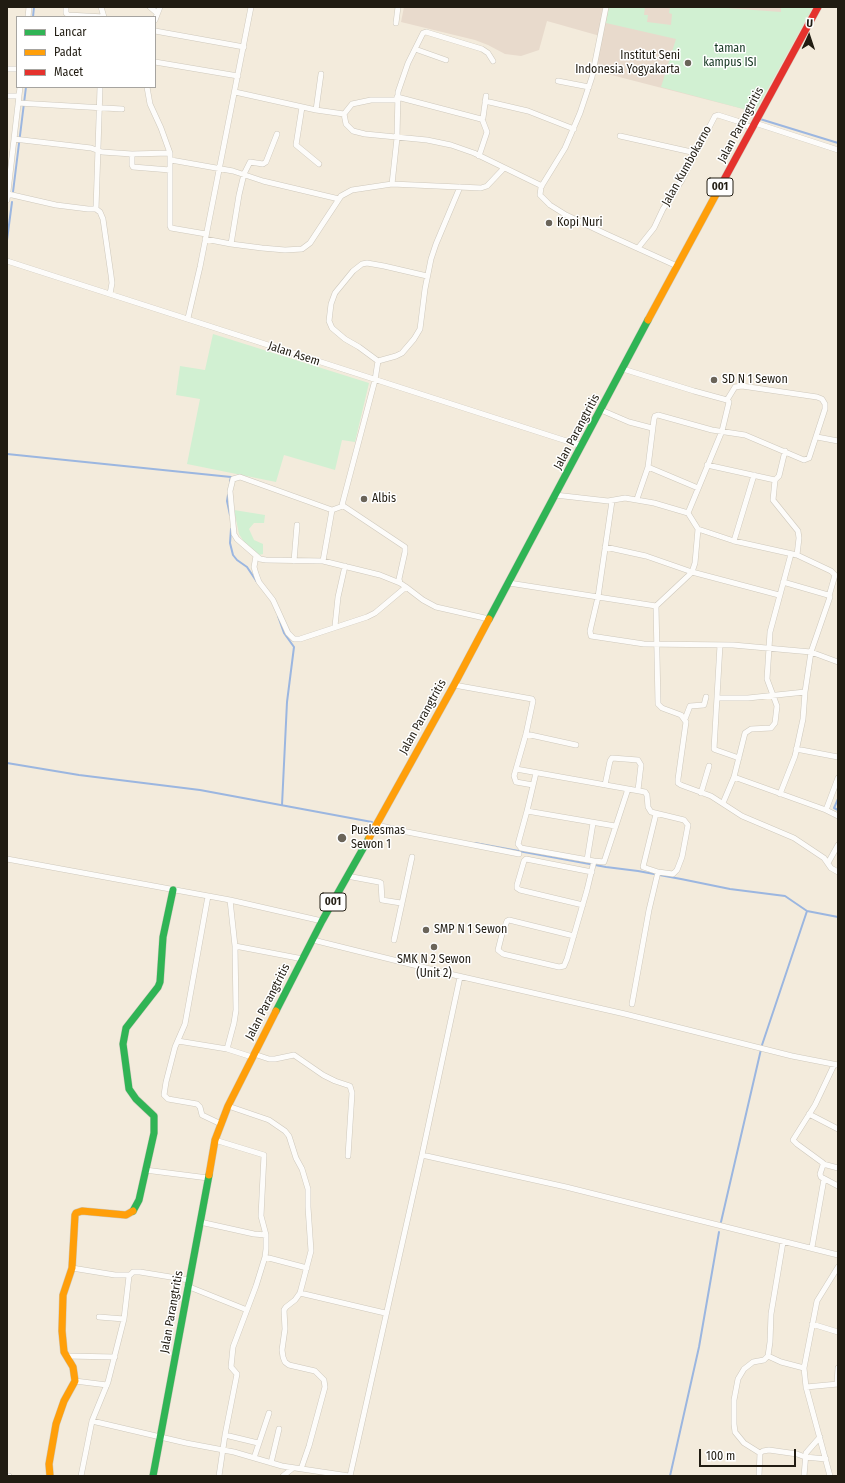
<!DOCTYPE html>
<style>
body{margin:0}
#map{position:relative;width:845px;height:1483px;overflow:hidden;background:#f3ebdc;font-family:"Fira Sans Condensed",sans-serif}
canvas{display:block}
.frame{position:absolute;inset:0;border:8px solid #211c12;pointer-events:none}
.legend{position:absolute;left:16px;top:16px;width:140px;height:72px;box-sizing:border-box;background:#fff;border:1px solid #a6a4a0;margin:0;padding:5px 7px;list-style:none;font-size:12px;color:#211c12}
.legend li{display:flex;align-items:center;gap:8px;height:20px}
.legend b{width:20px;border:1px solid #a6a4a0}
.north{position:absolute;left:789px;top:16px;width:40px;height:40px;-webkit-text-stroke:3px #fff;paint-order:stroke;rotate:3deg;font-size:11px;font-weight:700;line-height:16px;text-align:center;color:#211c12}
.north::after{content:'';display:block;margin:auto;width:14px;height:18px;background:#211c12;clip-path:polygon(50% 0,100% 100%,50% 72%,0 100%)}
.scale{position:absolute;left:699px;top:1449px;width:97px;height:18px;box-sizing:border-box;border:2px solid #211c12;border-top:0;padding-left:5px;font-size:12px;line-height:14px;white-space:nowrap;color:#211c12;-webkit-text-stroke:3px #fff;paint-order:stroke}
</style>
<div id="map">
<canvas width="845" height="1483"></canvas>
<div class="frame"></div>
<ul class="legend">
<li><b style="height:5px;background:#30b455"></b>Lancar</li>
<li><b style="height:5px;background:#ff9f0a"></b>Padat</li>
<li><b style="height:5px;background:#e5322d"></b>Macet</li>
</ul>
<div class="north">U</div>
<div class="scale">100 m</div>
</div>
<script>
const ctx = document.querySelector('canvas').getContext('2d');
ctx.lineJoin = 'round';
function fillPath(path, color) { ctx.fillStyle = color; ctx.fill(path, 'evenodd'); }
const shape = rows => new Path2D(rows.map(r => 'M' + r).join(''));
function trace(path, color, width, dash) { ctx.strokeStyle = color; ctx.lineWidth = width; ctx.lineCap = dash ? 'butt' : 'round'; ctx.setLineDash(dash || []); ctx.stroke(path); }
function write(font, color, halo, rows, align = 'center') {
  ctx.font = font + ' "Fira Sans Condensed",sans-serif'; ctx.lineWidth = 3; ctx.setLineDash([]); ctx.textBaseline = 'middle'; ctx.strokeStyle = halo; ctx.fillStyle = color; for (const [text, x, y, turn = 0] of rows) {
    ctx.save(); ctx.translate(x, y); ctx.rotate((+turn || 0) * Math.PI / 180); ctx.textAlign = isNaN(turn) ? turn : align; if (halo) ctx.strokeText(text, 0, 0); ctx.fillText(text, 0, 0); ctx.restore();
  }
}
fillPath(shape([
 [404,7,813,7,755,112,592,70,600,36,547,21,539,50,521,56,505,54,488,45,475,40,401,22]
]), '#e8dacc');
fillPath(shape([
 [609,7,645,7,644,15,648,15,647,22,671,25,672,14,669,13,670,7,713,7,781,12,781,7,813,7,755,112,661,87,676,39,606,23],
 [213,334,369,383,355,442,342,440,335,470,284,455,276,482,187,464,200,399,176,395,180,366,205,370],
 [234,510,265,515,264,523,254,523,249,529,254,540,263,544,263,554,259,555,244,542,239,534]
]), '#d1f0d2');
trace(shape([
 [33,17,34,7],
 [760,119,838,143],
 [13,192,26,87],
 [7,240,12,202],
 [7,454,231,477,230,481],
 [228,495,227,501,230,515],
 [231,529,230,543,233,555,237,560,247,567,257,582],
 [278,616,284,633,294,647,287,702,282,805],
 [7,763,79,775,200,790,372,822],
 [838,799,834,808,838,810],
 [475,843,606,867,638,871,681,879,730,889,785,896,807,911,838,917],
 [721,1222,762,1045,807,911],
 [670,1476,699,1347,719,1232]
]), '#9bb6e0', 2);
const street = shape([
 [66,7,66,13,68,15,104,17],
 [101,7,104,17],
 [150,7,157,13],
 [606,7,592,77,580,113,565,148,541,187,540,195,550,205,566,215,606,234,677,266],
 [28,17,29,7],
 [155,20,160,7],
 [396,23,398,7],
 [155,31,244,47],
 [415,49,446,60],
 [155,62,238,76],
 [7,69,17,69],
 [558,81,589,87],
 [147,87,150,104,161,128,170,153,170,226,171,228,206,234],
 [235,92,316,110,344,114],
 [7,96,19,96],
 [397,97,481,119,483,118,486,96],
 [397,100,371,100,352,104,344,114,346,124,353,131,365,134,427,140,451,145,474,153,542,186],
 [485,101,528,111,574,129],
 [18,103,122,109],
 [302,107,296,145,319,164],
 [316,110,321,74],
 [755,123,838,150],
 [620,136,696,153],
 [14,139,91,148,102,152,132,154,132,165,133,167,170,170],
 [132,154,170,153],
 [479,156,487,132,482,119],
 [171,160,233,171,263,181,339,199],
 [392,184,397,138,398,92,408,63,423,33,426,32,482,49,488,53,493,61],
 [8,194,56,205,88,209,96,209,100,212,103,219,111,275,112,283,110,294],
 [7,200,20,87],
 [96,209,100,87],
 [205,239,231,244,262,248,285,250,302,249,310,243,341,196,352,190,392,184,481,188,487,186,504,168],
 [231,244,239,195,244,174,250,162,263,164,266,162,277,134],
 [638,248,654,228,663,209,682,180,715,116,718,115,737,121,752,128],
 [7,261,582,446],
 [188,318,200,267,251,7],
 [378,361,375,380,342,505,405,547,405,552,399,579,400,583,406,587,423,600,436,607,489,619],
 [378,361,396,356,402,353,414,339,420,329,425,289,431,259,436,244,460,187],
 [378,361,359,347,345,339,332,328,329,321,331,304,335,293,353,271,362,264,367,263,384,266,427,276],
 [623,369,694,391,727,400,729,402,722,431,688,513],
 [601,410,629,422,652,428],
 [817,437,838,441],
 [707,465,775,480,779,476,785,451],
 [648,467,698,488],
 [775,480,773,500,798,531,799,538,797,555],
 [555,495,608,501,625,498,654,503,688,513,698,529,695,563,692,572,688,576,656,606,598,597,590,631,591,636,644,644,733,645,811,652,838,662],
 [637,499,648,467,654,419,655,416,658,415,712,430,745,435,804,460,809,458,825,409,825,404,822,399,817,397,742,386,735,387,727,400],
 [343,506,332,510,240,477,233,479,230,491,234,534,237,539,260,559,266,560,323,561,380,575,400,583],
 [698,529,734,541,797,555,831,571,835,575,829,596],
 [734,541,754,475],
 [605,547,646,556,692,572,779,595],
 [256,556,254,567,256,574,259,582,273,600,288,633,294,639,300,639,367,617,375,613,406,587],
 [294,561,297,525],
 [323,561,332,510],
 [509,583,598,597,612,501],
 [656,606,658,704,662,708,681,715,686,722,678,779,678,783,681,785,711,796,742,816,794,838,824,858,831,868,838,872],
 [335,626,338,597,345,566],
 [720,645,714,749,716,750,739,758],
 [454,685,532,699,533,701,526,734,514,776,516,782,533,785],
 [718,698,748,698,805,692],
 [685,719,690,706,704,705,706,697],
 [526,734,576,745],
 [796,749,838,757],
 [516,769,645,792,647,795,648,807,651,812,684,820,688,825,682,857,677,870,673,874,658,872,643,867,656,814],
 [536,773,527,811,615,826],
 [734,777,826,810,838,816],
 [605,785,610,761,612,758,638,760,641,765,638,790],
 [701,793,709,766],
 [780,794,795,756,803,719,805,692,811,652,830,597,828,595,783,582],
 [723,803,734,777,745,733,751,729,771,728,775,723,777,706,767,679,769,648,770,632,791,554],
 [826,810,838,778],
 [527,811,518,844,521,848,594,861,604,862,628,789],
 [377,825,402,831,519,854],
 [7,859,230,900,322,921],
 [587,860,593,823],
 [828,863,838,845],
 [347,876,379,882,381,883,382,900,401,903],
 [208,896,185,1024,175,1047,166,1082,164,1095,168,1099,197,1104,200,1107,202,1115,221,1124],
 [583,905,520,890,517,888,517,885,524,861,526,859,592,872],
 [574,936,509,920,507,921,502,934,498,950,503,954,559,967,564,966,567,959,587,890,594,861],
 [313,940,454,975,625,1014,792,1056,838,1065],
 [394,940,412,857],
 [235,946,303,959],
 [632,1004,649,910,658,872],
 [178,1041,227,1049,252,1057],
 [227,1049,234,1023,236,1010,235,946,230,900],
 [254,1054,269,1059,275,1059,294,1055,323,1075,335,1081,350,1086,352,1093,348,1156],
 [834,1065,815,1105,793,1140,797,1144,823,1163,823,1165,820,1174,821,1177,838,1186],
 [228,1106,269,1120,285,1131,289,1136,296,1158,302,1169,308,1189,308,1207,311,1251,300,1293,295,1300,286,1307,284,1310,285,1329,282,1350,283,1357,285,1362,289,1365,315,1371,324,1380,325,1387,309,1446,301,1469],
 [809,1114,838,1129],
 [215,1140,264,1155,261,1216,266,1235,266,1249,265,1257,307,1268],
 [422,1155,566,1187,838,1255],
 [823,1164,838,1168],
 [145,1170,208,1178],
 [200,1222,254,1234,266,1235],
 [812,1247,824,1179],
 [72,1268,115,1275,129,1275],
 [187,1286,247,1310],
 [300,1293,385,1313],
 [99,1317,124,1319],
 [812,1324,838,1332],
 [67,1356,115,1357],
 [768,1356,781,1362,804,1368],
 [75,1381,107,1385],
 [837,1384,838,1368],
 [806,1387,838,1384],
 [92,1421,186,1443,234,1452,282,1466,349,1476],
 [225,1435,258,1443],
 [760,1453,763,1451,769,1450,797,1454,805,1457,826,1459],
 [254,1458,269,1413],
 [271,1463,279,1429],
 [7,1476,9,1476],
 [81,1476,92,1421,108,1382,124,1319,129,1276,133,1272,140,1272,189,1280],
 [219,1476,225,1435,237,1374,231,1367,233,1347,256,1286,265,1257],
 [283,1476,293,1468],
 [350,1476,422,1155,460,977],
 [759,1476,760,1453,744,1443,735,1432,734,1424,734,1400,738,1379,744,1369,753,1362,764,1360,768,1356,770,1342,771,1314,783,1242],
 [804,1476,806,1453,820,1437],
 [830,1476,806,1387,804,1368,817,1301,838,1267]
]);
const fast = shape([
 [489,619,648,320],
 [276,1011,322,921,369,838],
 [133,1211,139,1200,154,1133,154,1116,136,1099,129,1089,123,1044,126,1028,158,987,160,982,163,937,173,890],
 [153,1476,209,1175]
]);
const slow = shape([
 [648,320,720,187],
 [369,838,454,685,489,619],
 [209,1175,215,1140,228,1106,276,1011],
 [50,1476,49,1464,56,1424,64,1401,75,1381,73,1367,64,1352,62,1331,63,1295,72,1268,75,1215,76,1213,82,1211,126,1215,133,1211]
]);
const jam = shape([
 [720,187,818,7]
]);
trace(street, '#cec8bc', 6);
trace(fast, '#cec8bc', 8);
trace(slow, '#cec8bc', 8);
trace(jam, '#cec8bc', 8);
trace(street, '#fdfcfa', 5);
trace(fast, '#30b455', 7);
trace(slow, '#ff9f0a', 7);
trace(jam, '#e5322d', 7);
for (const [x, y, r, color] of [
 [688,63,4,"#6a6459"],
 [549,223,4,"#6a6459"],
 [714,380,4,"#6a6459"],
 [364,499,4,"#6a6459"],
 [342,838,5,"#6a6459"],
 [426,930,4,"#6a6459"],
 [434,947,4,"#6a6459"]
]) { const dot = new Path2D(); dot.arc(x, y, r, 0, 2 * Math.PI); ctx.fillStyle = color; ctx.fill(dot); trace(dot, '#fff', 1.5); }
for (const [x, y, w] of [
 [720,187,26],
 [333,902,26]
]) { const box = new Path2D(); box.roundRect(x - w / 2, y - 9, w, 18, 3); ctx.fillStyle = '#fff'; ctx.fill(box); trace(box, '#211c12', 1); }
write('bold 11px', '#211c12', null, [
 ["001",720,187],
 ["001",333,902]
]);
write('12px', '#11331e', '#fff', [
 ["taman",730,49],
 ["kampus ISI",730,63]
]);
write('12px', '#211c12', '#fff', [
 ["Institut Seni",680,56,"right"],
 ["Indonesia Yogyakarta",680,70,"right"],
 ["Kopi Nuri",557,223],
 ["SD N 1 Sewon",722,380],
 ["Albis",372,499],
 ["Puskesmas",351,831],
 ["Sewon 1",351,845],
 ["SMP N 1 Sewon",434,930],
 ["SMK N 2 Sewon",434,960,"center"],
 ["(Unit 2)",434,974,"center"]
], 'left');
write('12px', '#211c12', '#fff', [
 ["Jalan Parangtritis",741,125,-62],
 ["Jalan Kumbokarno",687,166,-61],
 ["Jalan Asem",294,354,18],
 ["Jalan Parangtritis",577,432,-62],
 ["Jalan Parangtritis",423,717,-61],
 ["Jalan Parangtritis",268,1002,-63],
 ["Jalan Parangtritis",172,1312,-80]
]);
</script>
